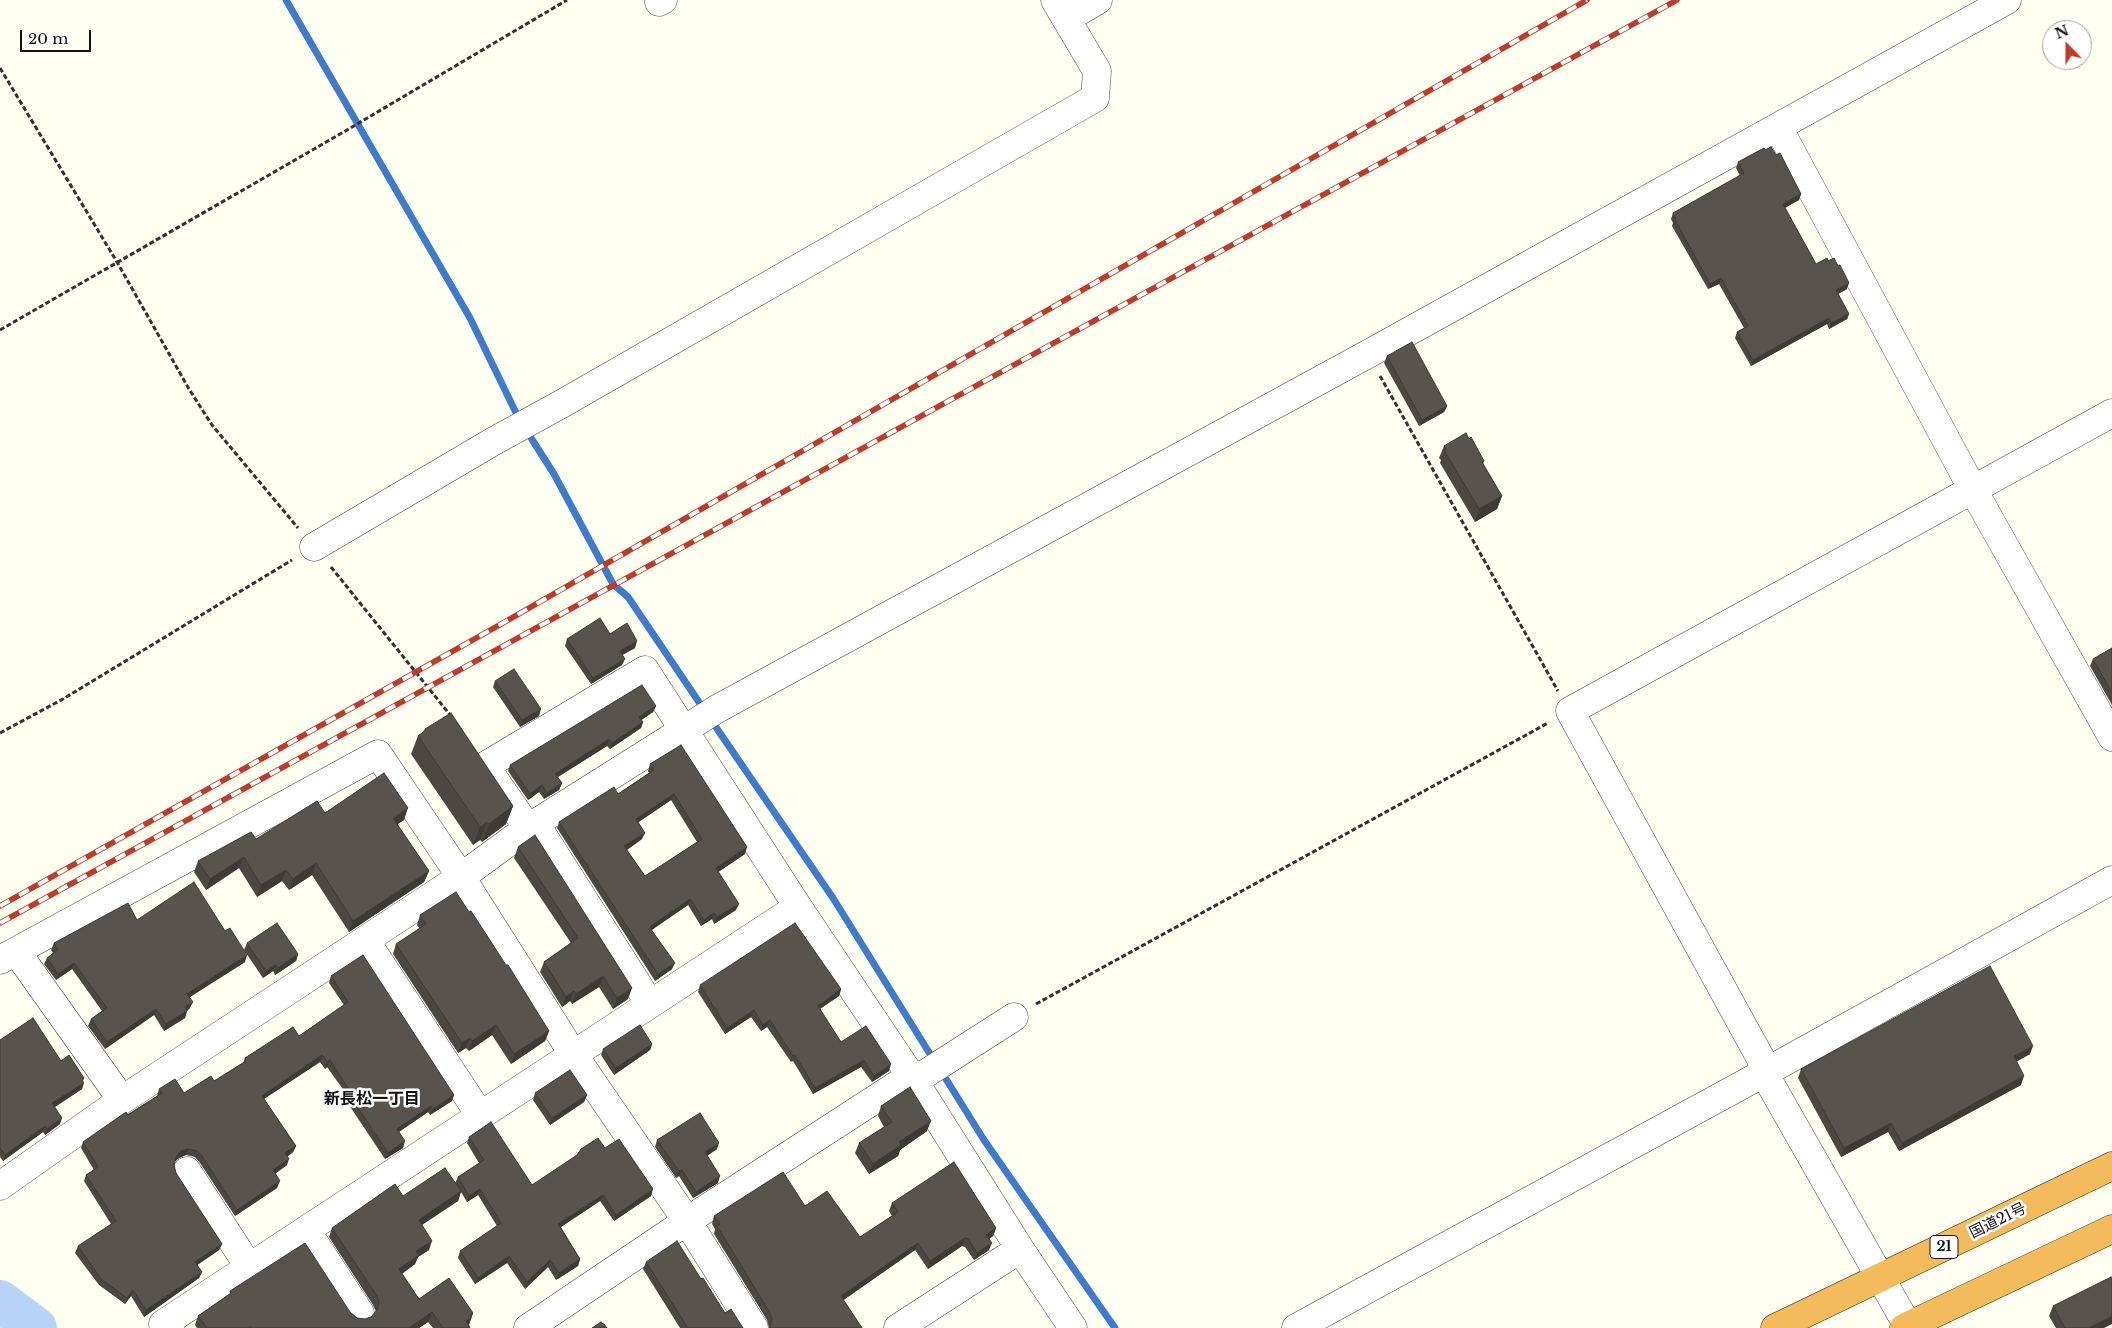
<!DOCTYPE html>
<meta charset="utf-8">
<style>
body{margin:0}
#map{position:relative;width:2112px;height:1328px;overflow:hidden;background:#fffff2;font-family:"Libre Baskerville",serif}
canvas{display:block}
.north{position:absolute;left:2042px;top:20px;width:50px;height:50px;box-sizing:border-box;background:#fff;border:1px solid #9f9f9f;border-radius:50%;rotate:338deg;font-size:14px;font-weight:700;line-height:20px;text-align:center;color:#101010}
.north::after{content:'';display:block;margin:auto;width:18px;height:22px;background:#c03a27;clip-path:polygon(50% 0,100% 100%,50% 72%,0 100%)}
.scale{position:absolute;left:20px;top:30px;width:71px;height:22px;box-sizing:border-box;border:2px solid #101010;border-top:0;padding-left:6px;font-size:15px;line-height:18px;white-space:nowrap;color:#101010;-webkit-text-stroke:4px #fff;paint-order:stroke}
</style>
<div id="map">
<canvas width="2112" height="1328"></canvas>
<div class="north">N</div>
<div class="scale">20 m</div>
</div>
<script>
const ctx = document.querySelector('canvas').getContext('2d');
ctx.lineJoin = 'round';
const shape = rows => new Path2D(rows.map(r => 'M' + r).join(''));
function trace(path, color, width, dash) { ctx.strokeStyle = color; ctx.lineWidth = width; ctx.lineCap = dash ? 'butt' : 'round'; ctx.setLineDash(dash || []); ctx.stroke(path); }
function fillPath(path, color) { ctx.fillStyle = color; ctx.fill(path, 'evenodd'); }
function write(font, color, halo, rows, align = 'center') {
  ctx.font = font + ' "Libre Baskerville","Noto Sans JP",serif'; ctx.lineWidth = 5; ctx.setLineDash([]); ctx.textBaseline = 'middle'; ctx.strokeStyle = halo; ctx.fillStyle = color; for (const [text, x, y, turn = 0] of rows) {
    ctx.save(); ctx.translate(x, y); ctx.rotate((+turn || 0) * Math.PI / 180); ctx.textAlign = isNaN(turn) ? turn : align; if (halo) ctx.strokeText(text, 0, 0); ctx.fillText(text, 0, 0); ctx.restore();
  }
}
trace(shape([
 [286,0,470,318,520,421],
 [526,430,554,474,613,584,628,597,705,711],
 [711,720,833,898,935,1062],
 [941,1071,984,1140,1115,1328]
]), '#3f7bcd', 7);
trace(shape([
 [0,1301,36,1328]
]), '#b7d4f6', 42);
const street = shape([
 [659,2,663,0],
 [1066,19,1098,0],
 [1778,127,1972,488,2112,737],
 [314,547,494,441,565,402,1095,98,1097,71,1055,0],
 [535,823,650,1004],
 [528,828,485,766,645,670,798,907,911,1076,1020,1249,1073,1328],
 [365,940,480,1115],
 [0,960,378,754,461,877,573,1054,687,1221,754,1328],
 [122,1100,461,877,528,828,717,709,1368,354,2007,0],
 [187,1171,249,1267],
 [0,1186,122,1100,16,951],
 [306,1230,360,1313],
 [170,1328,163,1324,798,907],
 [528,1328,687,1221,911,1076,925,1074,1014,1017],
 [898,1328,1020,1249],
 [1296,1328,1764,1073,2112,880],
 [1909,1328,1764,1073,1761,1059,1570,711,2112,413]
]);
const highway = shape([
 [1775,1328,2112,1166],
 [1904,1328,2112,1229]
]);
trace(street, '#434343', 29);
trace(highway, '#212121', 29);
trace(shape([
 [0,68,117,262,189,389,212,425,298,528],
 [0,330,347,130,567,0],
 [1380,376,1558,691],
 [331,567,451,716],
 [0,733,63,699,292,560],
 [1036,1004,1548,723]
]), '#323232', 3, [5, 2.5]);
trace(street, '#fff', 28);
trace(highway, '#f3bb5c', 28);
const rail = shape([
 [0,906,510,619,1587,0],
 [0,923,1677,0]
]);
trace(rail, '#c03a27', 5.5);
trace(rail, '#fff', 4, [11]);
fillPath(shape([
 [1765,150,1776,155,1801,194,1799,200,1785,208,1816,264,1828,261,1847,289,1838,294,1849,314,1847,319,1829,329,1827,324,1751,366,1735,338,1737,332,1744,328,1719,284,1708,289,1672,226,1673,223,1671,219,1673,213,1740,176,1736,168,1738,162],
 [1387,356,1447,406,1444,412,1419,426,1384,363],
 [1444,446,1484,461,1483,464,1502,496,1497,509,1475,522,1440,463,1441,460,1439,458],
 [610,634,635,648,622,655,622,665,591,684,565,646,567,639],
 [2112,648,2112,705,2090,666,2093,659],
 [495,681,539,716,520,727,493,687],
 [656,706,653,712,641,720,643,722,641,728,610,749,607,746,558,777,562,783,559,790,544,799,539,792,528,800,508,771,510,765],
 [425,729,513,806,506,824,482,842,480,840,473,845,411,754,418,736,423,732],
 [650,764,745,854,718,872,736,910,714,924,712,919,701,926,688,905,652,930,672,969,655,981,557,828,559,822,618,794,649,773,648,771],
 [671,800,697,842,645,876,627,850,642,839,638,822],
 [325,813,404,820,397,824,429,871,424,882,349,932,312,875,289,890,282,881,257,897,239,868,206,890,194,872,198,861],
 [518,847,628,999,613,1009,599,987,572,1004,570,1001,562,1007,540,972,544,962,571,943,514,858],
 [420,915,549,1031,545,1041,511,1064,492,1035,469,1051,466,1048,458,1053,393,954,396,944,420,929,417,925],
 [137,920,245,962,190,997,190,1008,187,1011,185,1018,164,1031,154,1015,105,1049,88,1026,91,1019,102,1011,72,969,56,980,44,964,47,958,53,953,51,950,54,943],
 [247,943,298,954,296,961,275,975,273,971,263,978,244,950],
 [331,976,454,1095,452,1101,430,1115,428,1112,399,1132,403,1148,385,1159,345,1099,347,1095,327,1067,325,1069,320,1062,264,1099,296,1146,293,1152,287,1157,287,1165,275,1174,277,1188,235,1216,200,1163,195,1157,186,1155,179,1158,174,1162,174,1165,176,1173,222,1244,219,1250,197,1265,202,1272,199,1278,144,1317,131,1296,125,1304,99,1285,75,1253,78,1246,111,1224,84,1181,86,1175,94,1170,81,1148,83,1142,157,1096,159,1089,184,1093,214,1081,243,1063,245,1058,299,1036,344,1005,329,983],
 [700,985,841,989,839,996,820,1009,841,1042,889,1071,872,1082,861,1067,813,1094,793,1061,791,1062,767,1027,761,1031,751,1017,725,1034,698,992],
 [0,1040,61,1061,83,1081,82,1089,55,1107,60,1124,45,1135,43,1132,3,1161,0,1157],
 [652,1044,650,1050,614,1075,601,1055,603,1049],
 [2030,1054,2016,1062,2021,1085,1899,1151,1888,1132,1841,1157,1798,1078,1801,1069],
 [535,1093,587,1095,584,1102,550,1125,533,1100],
 [881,1106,927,1131,900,1150,898,1156,869,1174,855,1153,859,1143,884,1127,878,1116],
 [469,1137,532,1185,605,1148,651,1196,614,1221,600,1201,561,1227,580,1259,578,1266,556,1280,548,1267,525,1289,507,1263,475,1284,458,1258,460,1251,497,1226,478,1195,467,1202,461,1192,458,1201,422,1225,429,1250,418,1257,415,1264,402,1274,419,1299,473,1313,469,1325,470,1328,433,1328,428,1322,419,1328,197,1328,195,1325,198,1316,230,1294,230,1291,350,1312,357,1318,365,1319,371,1317,376,1312,373,1305,329,1237,332,1228,403,1196,455,1183,458,1177,479,1163,467,1143],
 [657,1140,717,1149,707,1156,718,1183,693,1198,679,1176,676,1178,655,1147],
 [892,1203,996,1228,993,1236,989,1239,989,1250,974,1260,965,1247,962,1246,928,1269,915,1250,843,1300,862,1328,769,1328,767,1320,714,1234,715,1229,712,1224,714,1216,805,1206,860,1237,892,1216,889,1211],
 [646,1262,701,1279,725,1313,743,1328,680,1328,643,1269],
 [2053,1306,2104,1328,2056,1328,2049,1316]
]), '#4c4741');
fillPath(shape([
 [1801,194,1799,200,1780,210,1783,204],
 [1721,278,1719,284,1708,289,1710,284],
 [1849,283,1847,289,1834,296,1836,290],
 [1849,314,1847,319,1829,329,1831,323],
 [1829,318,1827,324,1751,366,1753,360],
 [1447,406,1444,412,1419,426,1422,420],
 [1502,496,1497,509,1475,522,1479,509],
 [637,641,635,648,617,658,620,651],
 [625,659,622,665,591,684,593,678],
 [656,706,653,712,637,723,639,717],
 [541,709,539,716,520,727,522,720],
 [643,722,641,728,610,749,612,743],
 [609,739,607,746,553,780,555,774],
 [562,783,559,790,544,799,547,793],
 [542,785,539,792,528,800,530,794],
 [674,794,671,800,633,826,636,819],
 [513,806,506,824,482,842,489,824],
 [408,808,404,820,389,830,393,818],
 [487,822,480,840,473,845,480,827],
 [645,833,642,839,622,853,624,846],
 [747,847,745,854,714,875,716,868],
 [244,857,239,868,206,890,210,879],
 [316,863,312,875,289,890,293,879],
 [286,870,282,881,257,897,261,885],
 [429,871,424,882,349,932,353,921],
 [690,899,688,905,648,932,651,926],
 [739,904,736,910,714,924,717,917],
 [714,913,712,919,701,926,704,920],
 [298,954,296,961,275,975,278,968],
 [247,955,245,962,185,1000,187,994],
 [74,963,72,969,56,980,58,974],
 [675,963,672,969,655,981,658,974],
 [276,965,273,971,263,978,266,971],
 [603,976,599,987,572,1004,576,994],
 [632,988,628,999,613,1009,617,998],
 [841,989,839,996,815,1012,818,1006],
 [574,991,570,1001,562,1007,566,997],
 [193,1002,190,1008,182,1014,185,1007],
 [156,1009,154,1015,105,1049,107,1042],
 [754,1010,751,1017,725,1034,727,1028],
 [187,1011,185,1018,164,1031,166,1024],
 [770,1020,767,1027,761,1031,763,1025],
 [496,1025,492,1035,469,1051,472,1041],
 [549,1031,545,1041,511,1064,514,1054],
 [470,1038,466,1048,458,1053,462,1043],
 [652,1044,650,1050,614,1075,616,1068],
 [2033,1046,2030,1054,2010,1065,2014,1056],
 [322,1055,320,1062,259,1102,262,1096],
 [330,1060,327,1067,325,1069,327,1062],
 [864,1060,861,1067,813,1094,815,1088],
 [891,1064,889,1071,872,1082,874,1076],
 [2024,1076,2021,1085,1899,1151,1902,1143],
 [84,1078,82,1084,84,1083,82,1089,50,1110,52,1103],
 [454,1095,452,1101,430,1115,433,1109],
 [587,1095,584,1102,550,1125,552,1118],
 [431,1106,428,1112,394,1135,397,1129],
 [62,1118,60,1124,45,1135,47,1129],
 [931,1121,927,1131,900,1150,898,1156,869,1174,873,1164,899,1142],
 [1891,1123,1888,1132,1841,1157,1844,1148],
 [45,1126,43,1132,3,1161,5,1155],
 [405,1141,403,1148,385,1159,388,1153],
 [719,1143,717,1149,702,1159,705,1152],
 [296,1146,293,1152,283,1160,285,1153],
 [188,1149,186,1155,179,1158,173,1163,176,1157,181,1151],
 [289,1159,287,1165,270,1177,273,1170],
 [682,1170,679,1176,676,1178,679,1171],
 [720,1176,718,1183,693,1198,696,1192],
 [280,1181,277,1188,235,1216,237,1210],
 [480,1189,478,1195,467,1202,469,1196],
 [653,1189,651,1196,614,1221,616,1215],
 [461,1191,458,1201,415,1229,419,1220],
 [603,1195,600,1201,556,1230,558,1224],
 [996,1228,993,1236,984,1242,986,1235],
 [965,1238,962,1246,928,1269,930,1261],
 [432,1241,429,1250,418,1257,415,1264,396,1278,399,1269,416,1251],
 [918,1243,915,1250,838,1304,841,1296],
 [992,1243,989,1250,974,1260,977,1253],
 [222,1244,219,1250,193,1268,195,1262],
 [509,1256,507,1263,475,1284,478,1278],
 [580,1259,578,1266,556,1280,559,1273],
 [550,1260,548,1267,525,1289,527,1282],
 [202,1272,199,1278,144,1317,146,1310],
 [133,1290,131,1296,125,1304,127,1298],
 [432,1312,428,1322,419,1328,409,1328],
 [473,1313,468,1327,466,1321,470,1315],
 [2112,1316,2112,1324,2104,1328,2089,1328]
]), '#3e3a35');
const building = shape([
 [1771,147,1776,155,1780,153,1801,194,1783,204,1816,264,1827,258,1828,261,1834,258,1838,266,1840,265,1849,283,1836,290,1849,314,1831,323,1829,318,1753,360,1737,332,1748,326,1721,278,1710,284,1675,220,1676,219,1673,213,1744,173,1738,162,1764,148,1765,150,1771,147],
 [1412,342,1447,406,1422,420,1387,356,1412,342],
 [1466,433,1469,439,1471,437,1484,461,1482,462,1502,496,1479,509,1444,450,1446,449,1444,446,1466,433],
 [600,618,610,634,627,623,637,641,620,651,625,659,593,678,567,639,600,618],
 [2112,648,2112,693,2093,659,2112,648],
 [514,669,541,709,522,720,495,681,514,669],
 [642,685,656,706,639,717,643,722,612,743,609,739,555,774,562,783,547,793,542,785,530,794,510,765,642,685],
 [451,713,513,806,489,824,487,822,480,827,418,736,426,730,425,729,451,713],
 [681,745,747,847,716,868,739,904,717,917,714,913,704,920,690,899,651,926,650,928,675,963,658,974,559,822,614,787,618,794,654,770,650,764,681,745],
 [674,794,702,839,645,876,624,846,645,833,636,819,674,794],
 [384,773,408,808,393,818,429,871,353,921,316,863,293,879,286,870,261,885,244,857,210,879,198,861,251,832,256,839,317,801,325,813,384,773],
 [535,835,632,988,617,998,603,976,576,994,574,991,566,997,544,962,578,938,518,847,535,835],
 [194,882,225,931,230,928,247,955,187,994,193,1002,185,1007,187,1011,166,1024,156,1009,107,1042,91,1019,107,1008,74,963,58,974,47,958,58,950,54,943,128,903,137,920,194,882],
 [456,892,469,912,471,911,506,965,508,965,549,1031,514,1054,496,1025,472,1041,470,1038,462,1043,396,944,426,924,420,915,456,892],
 [277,923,298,954,278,968,276,965,266,971,247,943,277,923],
 [795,923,841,989,818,1006,841,1042,866,1026,891,1064,874,1076,864,1060,815,1088,795,1055,793,1056,770,1020,763,1025,754,1010,727,1028,700,985,795,923],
 [363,955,454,1095,433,1109,431,1106,397,1129,405,1141,388,1153,348,1093,350,1091,330,1060,327,1062,322,1055,262,1096,296,1146,285,1153,289,1159,273,1170,280,1181,237,1210,202,1156,197,1151,188,1149,181,1151,176,1157,174,1165,176,1173,222,1244,195,1262,202,1272,146,1310,133,1290,127,1298,101,1279,78,1246,116,1221,86,1175,98,1167,83,1142,126,1112,128,1115,162,1093,159,1089,175,1079,184,1093,211,1076,214,1081,246,1061,245,1058,293,1027,299,1036,348,1002,331,976,363,955],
 [1990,966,2033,1046,2014,1056,2024,1076,1902,1143,1891,1123,1844,1148,1801,1069,1990,966],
 [33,1018,61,1061,69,1055,84,1078,82,1080,84,1083,52,1103,62,1118,47,1129,45,1126,5,1155,0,1148,0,1040,33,1018],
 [640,1025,652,1044,616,1068,603,1049,640,1025],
 [570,1070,587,1095,552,1118,535,1093,570,1070],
 [910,1087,931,1121,899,1142,901,1145,873,1164,859,1143,892,1122,881,1106,910,1087],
 [700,1113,719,1143,705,1152,720,1176,696,1192,682,1170,679,1171,657,1140,700,1113],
 [491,1122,532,1185,577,1155,581,1149,598,1138,605,1148,619,1139,653,1189,616,1215,603,1195,558,1224,580,1259,559,1273,550,1260,527,1282,509,1256,478,1278,460,1251,501,1223,480,1189,469,1196,458,1177,484,1160,469,1137,491,1122],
 [954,1162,996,1228,986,1235,992,1243,977,1253,968,1239,965,1238,930,1261,918,1243,841,1296,862,1328,770,1328,772,1319,770,1313,717,1226,720,1224,714,1216,783,1172,805,1206,827,1191,860,1237,898,1212,892,1203,954,1162],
 [445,1168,461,1191,419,1220,432,1241,416,1251,419,1255,399,1269,419,1299,449,1278,473,1313,470,1315,471,1318,466,1321,470,1328,443,1328,432,1312,409,1328,251,1328,250,1326,248,1328,207,1328,198,1316,231,1293,230,1291,305,1243,350,1312,357,1318,365,1319,371,1317,377,1310,379,1302,377,1296,332,1228,395,1184,403,1196,445,1168],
 [677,1241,701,1279,703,1278,725,1313,731,1309,743,1328,688,1328,646,1262,677,1241],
 [2111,1277,2112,1279,2112,1316,2089,1328,2065,1328,2053,1306,2111,1277],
 [601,1322,603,1324,604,1324,607,1328,592,1328,601,1322]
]);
fillPath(building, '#58534c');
trace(building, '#3e3a35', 1);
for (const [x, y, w] of [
 [1944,1247,28]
]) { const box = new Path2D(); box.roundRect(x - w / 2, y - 11.5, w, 23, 4); ctx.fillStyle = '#fff'; ctx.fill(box); trace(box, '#101010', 1); }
write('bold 14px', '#101010', null, [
 ["21",1944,1247]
]);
write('15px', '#101010', '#fff', [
 ["国道21号",1998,1221,-26]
]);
write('bold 16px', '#101010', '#fff', [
 ["新長松一丁目",372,1099]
]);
</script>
